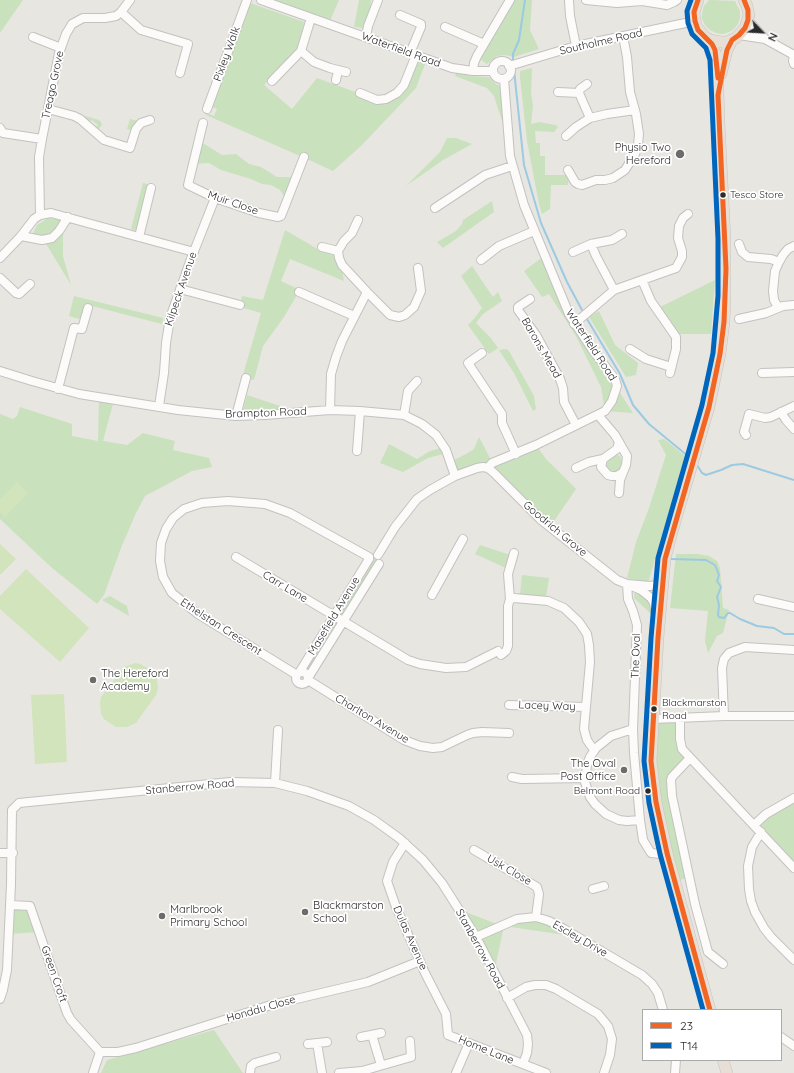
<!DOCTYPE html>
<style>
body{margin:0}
#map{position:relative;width:794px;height:1073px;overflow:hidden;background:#e8e6e1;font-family:Quicksand,sans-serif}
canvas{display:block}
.legend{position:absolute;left:642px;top:1009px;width:140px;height:52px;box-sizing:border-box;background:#fff;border:1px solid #aaa;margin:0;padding:5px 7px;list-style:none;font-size:12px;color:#2b2b2b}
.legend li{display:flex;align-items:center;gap:8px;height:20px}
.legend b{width:20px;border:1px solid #aaa}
.north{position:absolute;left:742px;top:12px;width:40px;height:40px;-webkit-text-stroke:3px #fff;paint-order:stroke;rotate:115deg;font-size:11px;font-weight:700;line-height:16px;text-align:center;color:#2b2b2b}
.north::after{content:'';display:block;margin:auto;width:14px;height:18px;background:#2b2b2b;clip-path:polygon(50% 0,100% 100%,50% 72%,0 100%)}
</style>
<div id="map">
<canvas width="794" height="1073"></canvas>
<ul class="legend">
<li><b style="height:5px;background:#f26522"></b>23</li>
<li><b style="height:5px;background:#0065bd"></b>T14</li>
</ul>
<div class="north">N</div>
</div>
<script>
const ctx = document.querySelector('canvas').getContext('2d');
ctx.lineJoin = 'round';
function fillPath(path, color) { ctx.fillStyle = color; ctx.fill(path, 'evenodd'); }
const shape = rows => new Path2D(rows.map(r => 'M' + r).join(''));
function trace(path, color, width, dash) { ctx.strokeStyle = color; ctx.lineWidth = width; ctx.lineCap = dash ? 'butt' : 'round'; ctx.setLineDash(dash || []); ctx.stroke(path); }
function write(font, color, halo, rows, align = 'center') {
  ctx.font = font + ' Quicksand,sans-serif'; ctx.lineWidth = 3.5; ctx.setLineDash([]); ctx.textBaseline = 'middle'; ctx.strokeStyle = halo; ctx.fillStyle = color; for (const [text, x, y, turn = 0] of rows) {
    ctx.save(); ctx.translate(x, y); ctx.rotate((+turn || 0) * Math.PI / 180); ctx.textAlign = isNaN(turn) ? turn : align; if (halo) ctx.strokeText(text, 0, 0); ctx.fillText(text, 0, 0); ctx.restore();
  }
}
fillPath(shape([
 [0,0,23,0,0,33],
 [261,0,339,0,329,23],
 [359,0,371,0,370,10,363,28,354,27],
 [515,0,532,0,530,30,539,49,514,57,505,55,497,56,487,64,481,60,483,53],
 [709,0,735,1,740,11,740,18,738,24,734,29,729,32,723,34,716,33,710,30,705,25,702,19,702,13,704,6],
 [250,3,304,22,298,49,264,85,292,109,317,78,377,100,397,93,416,55,427,59,416,88,362,145,333,171,307,159,206,115,207,113,214,116,217,109,212,107],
 [532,68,531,93,533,106,531,124,539,122,556,125,558,127,554,132,535,131,536,143,540,143,540,156,545,156,545,175,569,175,568,185,551,185,550,209,542,214,539,204,527,141,520,77,520,71],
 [456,73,472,76,489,77,495,83,499,86,503,85,503,124,494,96,487,88,455,76],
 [79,116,85,116,99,120,101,122,102,125,97,131,94,129,98,125,92,120,88,122],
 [130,119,138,121,135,131,127,129],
 [447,138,456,138,472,144,443,160,406,186,440,152],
 [198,140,222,155,236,154,249,164,261,167,277,177,296,177,287,200,280,190,271,185,262,184,251,179,221,170,209,163,193,164],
 [143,183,151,185,139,231,131,229],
 [492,201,494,212,443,248,437,242,456,231,462,224,463,220],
 [48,218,61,220,53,233,48,237,32,236,37,225],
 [285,230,321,251,333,255,342,271,344,281,290,259,281,281,300,290,284,317,263,346,254,380,242,378,261,313,240,307,242,296,263,300],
 [63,232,63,256,71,285,45,242,56,239],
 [544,256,569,314,633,413,605,411,601,387,576,336,549,294,542,297,524,271],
 [472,266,493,297,498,292,502,301,483,314,476,323,490,337,498,348,489,354,468,325,473,320,482,308,461,276],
 [715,280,711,334,679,334,660,307],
 [74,296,163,318,162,324,88,305,83,320,69,316],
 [599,311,615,345,638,363,636,375,626,377,589,317],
 [506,349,509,351,534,396,536,409,533,411,514,373,499,350],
 [247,395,289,409,243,411],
 [99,397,114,400,103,441,127,445,143,433,175,441,173,450,209,458,212,467,192,471,145,496,136,513,121,548,104,595,97,604,52,568,0,519,0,414,13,419,17,416,20,407,72,424,72,436,98,441],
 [479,437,492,462,536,445,546,459,576,489,550,527,488,468,455,476,450,462,466,454,474,449],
 [664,439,685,456,648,583,627,578,636,542,649,508,666,455,658,440],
 [389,444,417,459,430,451,444,447,447,453,428,458,403,472,380,463],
 [616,455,620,456,622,461,621,468,618,472,613,473,607,471,605,468,609,459],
 [480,545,510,555,506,568,475,554],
 [374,554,380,558,380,563,308,680,303,684,297,681,297,676,369,557],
 [676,554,698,554,709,556,717,561,720,568,723,608,729,610,723,633,717,636,708,653,705,641,708,611,670,608],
 [522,575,549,578,546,597,520,594],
 [635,591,642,594,647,599,651,605,651,614,634,598],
 [110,596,127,606,129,616,102,600],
 [680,718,679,732,690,758,672,777,689,878,674,881,656,802,653,719],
 [794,800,794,869,754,825],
 [10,905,30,906,39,932,9,934],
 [458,909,502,926,536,917,579,937,504,926,494,973],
 [214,1030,243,1073,101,1073,107,1060]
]), '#c9e1bd');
fillPath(shape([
 [17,482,28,493,5,517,0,512,0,499],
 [0,544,16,559,0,575],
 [26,569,89,628,60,662,0,609,0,596],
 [135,663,140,664,153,671,157,679,158,689,156,695,136,723,127,727,116,727,104,719,101,714,100,703,101,697,124,667],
 [64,694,67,762,35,764,31,695]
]), '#d1e4bc');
trace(shape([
 [513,60,513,54,519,40,525,0],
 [514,70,524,165,541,223,567,282,582,310],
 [587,319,620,374,633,405,649,424,689,457],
 [697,465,702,473,706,475,721,470,732,465,743,464,794,480],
 [671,559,706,560,715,565,719,575,717,581,721,587,717,597,719,605,718,615,719,617,724,618,728,613,730,613,740,619,757,626,774,628,784,634,794,634]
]), '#9ccae2', 2);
const minor = shape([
 [261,0,452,68,473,71,493,71],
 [569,0,570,16,576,46],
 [586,0,617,3,642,1,667,5,674,2,677,0],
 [121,12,141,30,188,44,180,73],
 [400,15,421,24,421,27,410,53],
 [311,18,301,51,314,62,330,68,346,72],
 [748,20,765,39],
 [445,27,484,44],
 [739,35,765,39,794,55],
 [33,37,61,48],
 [366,37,368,26,378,0],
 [794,55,793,61,794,64],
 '493 70a9 9 0 1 1 18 0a9 9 0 1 1-18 0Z',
 [509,66,576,46,695,21],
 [473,71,474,63,477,56,510,0],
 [336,80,338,70],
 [272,81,301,51],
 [558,92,579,93,590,118],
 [360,93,377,100,386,99,397,93,404,85,416,55],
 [579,93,580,89,587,84],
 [48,109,74,116,80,119,104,140,130,148,136,129,141,123,150,120],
 [207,109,247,0],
 [203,123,188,185,215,198,259,213,278,217,281,216,304,157],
 [0,128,3,133,42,139],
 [566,136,576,127,590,118,607,114,635,110],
 [568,170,575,182,578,184,582,185,596,180,605,180,613,178,625,170,635,154,638,145,639,134,636,114,630,92,627,57,623,36],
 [435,208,485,175,512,166],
 [40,215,39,157,42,139,59,53,66,34,72,24,83,18,105,18,116,16,121,12,130,0],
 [358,220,352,233,344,241,338,251,339,258,342,265,367,292,390,315,399,317,405,315,414,307,421,291,418,268],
 [21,236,42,240,52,238,59,231,68,217],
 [139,237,151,188],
 [591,244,596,256,614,290],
 [739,244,742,252,748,257,771,259,779,262,775,271,773,291,774,300,778,307],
 [322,247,338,251],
 [573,252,591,244,612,240,622,234],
 [0,258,21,236,34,219,40,215,51,213,194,252],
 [481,260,499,246,534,231],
 [779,262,783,255,788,249,794,246],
 [0,278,16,293,19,294,30,284],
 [642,280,651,301,676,337,676,349,670,373],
 [180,289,240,305],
 [299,292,354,316],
 [530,299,518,307,518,310,536,335,560,379,563,388,564,402,576,425],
 [739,319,766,313,783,306,794,305],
 [574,324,614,290,676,268,682,257,682,251,678,238,679,226,683,218,688,214],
 [630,349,646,359,671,367],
 [482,353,468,363,502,414,502,423,516,454],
 [0,371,32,381,79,394,178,410,236,416,265,415,330,410,360,411,404,415,422,424,436,435,446,450,455,476],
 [762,373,794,372],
 [58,389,74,328,82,329,88,308],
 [159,406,164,373,166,343,170,318,191,259,215,198],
 [330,410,331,374,336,357,342,341,367,292],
 [781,412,786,420,794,429],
 [404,415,408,391,417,381],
 [598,415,615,435,627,456,626,465,620,480,619,493],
 [236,416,246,378],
 [746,435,744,432,749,414,765,418,771,417,794,406],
 [619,442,617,449,603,459,601,467,608,475,612,476,617,476,623,472],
 [357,451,360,411],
 [488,468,492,463,536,445,605,411,612,401,617,386,615,379,592,349,569,314,524,205,510,156,504,79],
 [576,468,589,462,603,459],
 [378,555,395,527,417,499,430,490,455,476,477,468,483,467,488,468,494,473,540,519,617,580,627,584,628,599,633,611,637,625,633,729,634,753,640,820,643,840,651,853,661,854,667,853],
 [236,557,408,660,420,664,446,668,466,667,498,651],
 [432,595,463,539],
 [510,599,508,574,514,553],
 [758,599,794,607],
 [657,621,654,603,651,598,641,590,627,584,650,586,663,584],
 [501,655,506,651,508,646,508,606,510,599,514,598,548,601,564,608,579,622,587,634,589,645,590,662,584,729,587,740,594,750],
 '296 678a6 6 0 1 1 12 0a6 6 0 1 1-12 0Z',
 [299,673,369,559],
 [297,675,198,614,172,593,163,577,160,561,161,543,166,529,173,518,184,509,202,503,228,501,265,504,290,513,369,557],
 [308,678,379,564],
 [308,680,404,740,420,746,433,748,442,747,467,735,473,733,482,732,509,733],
 [509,705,586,707],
 [724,716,722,668,724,659,729,653,745,647,794,650],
 [680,718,680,739,682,749,794,868],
 [653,719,724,716,794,716],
 [633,729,611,736,596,748,590,757,587,765,585,782,590,797,595,804,606,814,619,820,627,821,640,820],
 [690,758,672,777,671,780,672,796,695,904,708,952,723,964],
 [512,777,522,779,585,778],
 [275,783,278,730],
 [754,825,766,814,794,798],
 [761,832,752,847,748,866,749,889,751,901,755,912,764,928,771,937,794,960],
 [405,843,393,862,387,881,396,907,425,973,446,1014,448,1035,546,1073],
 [474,850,537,887,539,894,536,917],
 [0,853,13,853],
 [593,889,604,886],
 [10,905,30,906,67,1013,71,1020,100,1052],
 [476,937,517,919,536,917,549,921,564,929,642,975,652,984,658,993,663,1010],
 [507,998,526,987,535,985,546,985,556,989,598,1014,608,1026,612,1039,610,1055,604,1073],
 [0,999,3,990,7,970,11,884,12,810,19,803,230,782,275,783,307,791,349,806,374,820,399,838,423,860,442,883,475,935,527,1035,528,1044,527,1053,523,1064],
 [372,1035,381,1065],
 [361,1037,381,1033],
 [781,1037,794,1046],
 [317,1043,322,1073],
 [308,1044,327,1042],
 [100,1052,118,1052,136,1048,271,1005,368,982,420,961],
 [93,1073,100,1052],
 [250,1073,251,1066,255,1063,276,1057],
 [339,1073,362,1071,411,1057,410,1041],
 [456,1073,469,1043],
 [675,1073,676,1060]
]);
const highway = shape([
 [698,0,694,12,696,26,705,37,710,40,721,42,726,42,736,38,745,28,749,15,747,6,744,0],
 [705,37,712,44,717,59,719,123,725,239,725,296,724,322,720,354,709,407,672,532,665,559,658,638,651,761,656,802,667,853,710,1010],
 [721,74,727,50,732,40],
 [723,1060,727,1073]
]);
trace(minor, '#c2c2c1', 10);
trace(highway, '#c5c4c2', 12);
trace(minor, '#fcfbfa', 8);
trace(highway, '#e7dfd6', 11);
trace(shape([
 [698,0,694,12,695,21,698,30,712,44,715,50,718,78],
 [710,1010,667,853,656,802,651,761,658,638,665,559,709,407,720,354,724,322,726,269,718,95,727,50,732,40,739,35,745,28,748,20,748,10,744,0]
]), '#f26522', 5);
trace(shape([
 [691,0,687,11,688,23,692,34,706,48,710,60,718,239,718,296,713,353,702,405,658,558,651,638,644,761,649,803,660,854,703,1010]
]), '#0065bd', 5);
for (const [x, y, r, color] of [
 [680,154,5,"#6d6c6b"],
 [723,195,3.5,"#2b2b2b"],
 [93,680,4,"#6d6c6b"],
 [654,709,3.5,"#2b2b2b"],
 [624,770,4,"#6d6c6b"],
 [648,791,3.5,"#2b2b2b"],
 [305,912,4,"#6d6c6b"],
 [162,916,4,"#6d6c6b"]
]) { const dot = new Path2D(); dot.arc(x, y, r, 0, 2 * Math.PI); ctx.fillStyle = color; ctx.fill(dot); trace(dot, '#fff', 1.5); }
write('10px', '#2b2b2b', '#fff', [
 ["Tesco Store",730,195],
 ["Blackmarston",662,703],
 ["Road",662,716],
 ["Belmont Road",640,791,"right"]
], 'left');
write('11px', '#2b2b2b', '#fff', [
 ["Southolme Road",601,42,-13],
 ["Waterfield Road",401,50,20],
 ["Pixley Walk",227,54,-70],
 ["Treago Grove",53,85,-78],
 ["Muir Close",233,203,19],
 ["Kilpeck Avenue",181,289,-71],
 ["Waterfield Road",591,345,57],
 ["Barons Mead",541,348,60],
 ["Brampton Road",266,413,-2],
 ["Goodrich Grove",555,529,40],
 ["Carr Lane",285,587,31],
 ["Masefield Avenue",334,616,-59],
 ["Ethelstan Crescent",221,627,33],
 ["The Oval",636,656,-88],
 ["Lacey Way",547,706,2],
 ["Charlton Avenue",372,719,31],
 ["Stanberrow Road",190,787,-5],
 ["Usk Close",509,870,30],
 ["Dulas Avenue",410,938,66],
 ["Escley Drive",580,939,30],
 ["Stanberrow Road",480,949,61],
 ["Green Croft",54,974,71],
 ["Honddu Close",261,1009,-16],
 ["Home Lane",486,1050,22]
]);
write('11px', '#2b2b2b', '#fff', [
 ["Physio Two",671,148,"right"],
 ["Hereford",671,161,"right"],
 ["The Hereford",101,674],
 ["Academy",101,687],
 ["The Oval",616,764,"right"],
 ["Post Office",616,777,"right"],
 ["Blackmarston",313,906],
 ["School",313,919],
 ["Marlbrook",170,910],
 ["Primary School",170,923]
], 'left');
</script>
